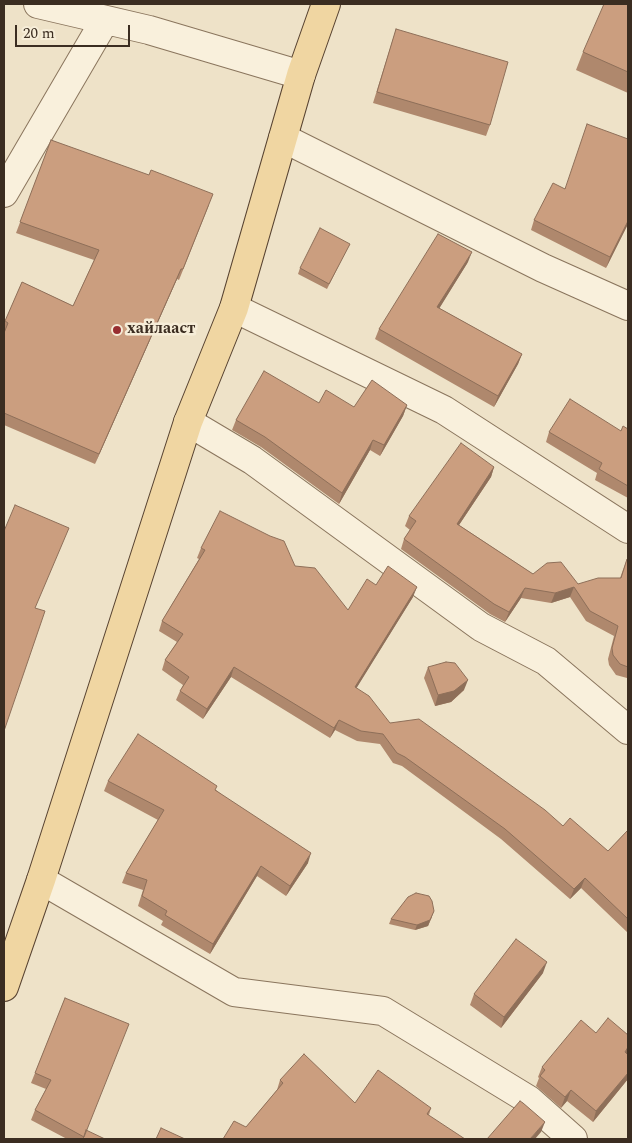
<!DOCTYPE html>
<meta charset="utf-8">
<style>
body{margin:0}
#map{position:relative;width:632px;height:1143px;overflow:hidden;background:#eee2c8;font-family:Spectral,serif}
canvas{display:block}
.frame{position:absolute;inset:0;border:5px solid #3b2d21;pointer-events:none}
.scale{position:absolute;left:15px;top:25px;width:115px;height:22px;box-sizing:border-box;border:2px solid #3b2d21;border-top:0;padding-left:6px;font-size:15px;line-height:18px;white-space:nowrap;color:#3b2d21;-webkit-text-stroke:4px #f6edd8;paint-order:stroke}
</style>
<div id="map">
<canvas width="632" height="1143"></canvas>
<div class="frame"></div>
<div class="scale">20 m</div>
</div>
<script>
const ctx = document.querySelector('canvas').getContext('2d');
ctx.lineJoin = 'round';
const shape = rows => new Path2D(rows.map(r => 'M' + r).join(''));
function trace(path, color, width, dash) { ctx.strokeStyle = color; ctx.lineWidth = width; ctx.lineCap = dash ? 'butt' : 'round'; ctx.setLineDash(dash || []); ctx.stroke(path); }
function fillPath(path, color) { ctx.fillStyle = color; ctx.fill(path, 'evenodd'); }
function write(font, color, halo, rows, align = 'center') {
  ctx.font = font + ' Spectral,serif'; ctx.lineWidth = 5; ctx.setLineDash([]); ctx.textBaseline = 'middle'; ctx.strokeStyle = halo; ctx.fillStyle = color; for (const [text, x, y, turn = 0] of rows) {
    ctx.save(); ctx.translate(x, y); ctx.rotate((+turn || 0) * Math.PI / 180); ctx.textAlign = isNaN(turn) ? turn : align; if (halo) ctx.strokeText(text, 0, 0); ctx.fillText(text, 0, 0); ctx.restore();
  }
}
const minor = shape([
 [38,4,149,30,301,75],
 [283,138,543,268,628,306],
 [4,193,105,20],
 [234,308,444,410,628,529],
 [188,422,252,460,481,627,546,661,628,730],
 [41,880,234,992,383,1011,529,1100,573,1139]
]);
const major = shape([
 [4,987,41,880,188,422,234,308,301,75,326,4]
]);
trace(minor, '#8a755d', 30);
trace(major, '#584331', 30);
trace(minor, '#f9f0dc', 28);
trace(major, '#f0d6a2', 28);
fillPath(shape([
 [628,4,628,93,576,70,583,52],
 [396,29,490,125,486,136,373,103],
 [628,139,628,224,606,268,531,230,534,220,564,189],
 [51,140,209,205,179,280,177,279,95,464,4,425,4,324,22,282,73,306,94,260,16,233],
 [350,244,347,249,327,289,298,274,300,268],
 [468,262,439,308,522,354,518,364,494,407,375,339,379,329],
 [319,403,354,407,407,405,403,416,380,456,370,450,339,504,261,447,232,430,236,420],
 [628,429,628,498,595,480,597,473,546,442,549,432,621,431],
 [494,467,491,477,459,525,533,574,578,584,620,578,627,559,628,558,628,678,627,678,616,675,609,665,608,659,614,636,586,621,570,597,551,603,521,598,505,622,490,614,401,549,404,539,410,530,405,526,409,516],
 [201,548,295,566,348,610,376,585,413,597,356,688,390,723,563,826,608,851,628,830,628,933,581,888,570,899,501,839,402,766,393,763,380,744,357,741,335,730,330,738,231,677,203,719,176,700,180,691,183,685,162,670,165,660,177,642,159,631,162,621,199,559,197,558],
 [428,667,464,690,451,702,435,706,424,678],
 [108,781,216,790,308,863,286,896,257,876,210,954,161,925,163,921,138,906,143,890,122,883,126,873,158,820,104,791],
 [432,917,428,926,415,930,389,924,391,919],
 [543,973,501,1028,470,1005,474,994],
 [65,998,87,1130,83,1139,67,1139,31,1120,35,1110,46,1089,31,1083],
 [596,1033,628,1055,628,1079,593,1122,567,1101,561,1108,536,1086,539,1078,538,1077,542,1067],
 [280,1080,355,1103,431,1108,429,1115,246,1127,277,1090]
]), '#af886d');
fillPath(shape([
 [628,221,628,224,606,268,610,257],
 [472,252,468,262,434,317,437,307],
 [181,269,177,279,95,464,99,454],
 [522,354,518,364,494,407,498,396],
 [407,405,403,416,380,456,384,445],
 [373,440,370,450,339,504,342,493],
 [494,467,491,477,453,534,457,524],
 [417,587,413,597,351,697,355,687],
 [574,587,570,597,551,603,555,593],
 [525,588,521,598,505,622,509,612],
 [234,667,231,677,203,719,207,709],
 [468,680,464,690,451,702,435,706,438,695],
 [339,720,335,730,330,738,334,728],
 [311,853,308,863,286,896,290,886],
 [261,866,257,876,210,954,213,944],
 [585,878,581,888,570,899,574,889],
 [434,911,428,926,415,930,417,925],
 [547,962,543,973,501,1028,504,1017],
 [628,1047,628,1053,621,1062,625,1052],
 [628,1073,628,1079,593,1122,596,1111],
 [571,1090,567,1101,561,1108,565,1097],
 [545,1122,541,1132,535,1139,530,1139]
]), '#8e6f59');
const building = shape([
 [604,4,628,4,628,72,583,52,604,4],
 [396,29,508,62,490,125,377,92,396,29],
 [587,124,628,139,628,221,610,257,534,220,553,183,565,189,587,124],
 [51,140,149,175,151,170,213,194,183,269,181,269,99,454,4,413,4,333,8,323,5,321,22,282,73,306,99,250,20,222,51,140],
 [320,228,350,244,329,284,300,268,320,228],
 [438,234,472,252,437,307,522,354,498,396,379,329,438,234],
 [264,371,319,403,326,390,354,407,372,380,407,405,384,445,373,440,342,493,265,437,236,420,264,371],
 [570,399,621,431,623,426,628,429,628,486,599,469,602,463,549,432,570,399],
 [461,443,494,467,457,524,533,574,547,563,561,562,578,584,598,578,621,578,627,559,628,558,628,667,620,664,613,655,612,648,618,626,590,611,574,587,555,593,525,588,509,612,494,604,404,539,416,521,409,516,461,443],
 [15,505,69,528,35,608,45,611,4,731,4,531,15,505],
 [220,511,270,536,284,541,295,566,315,568,348,610,367,579,376,585,388,566,417,587,355,687,369,696,390,723,419,719,545,810,563,826,570,818,608,851,628,830,628,919,585,878,574,889,505,829,405,757,397,753,383,734,361,731,339,720,334,728,234,667,207,709,180,691,189,677,165,660,183,634,162,621,205,550,201,548,220,511],
 [446,662,455,663,468,680,454,691,438,695,428,667,446,662],
 [138,734,217,786,215,790,311,853,290,886,261,866,213,944,165,915,167,911,142,896,147,880,126,873,164,810,108,781,138,734],
 [416,893,429,896,432,901,434,911,430,920,417,925,391,919,408,897,416,893],
 [516,939,547,962,504,1017,474,994,516,939],
 [65,998,129,1024,84,1137,35,1110,51,1080,35,1073,65,998],
 [608,1018,628,1035,628,1047,625,1052,628,1055,628,1073,596,1111,571,1090,565,1097,540,1076,545,1070,542,1067,581,1020,596,1033,608,1018],
 [304,1054,355,1103,378,1070,431,1108,427,1114,465,1139,223,1139,234,1121,246,1127,283,1083,280,1080,304,1054],
 [520,1101,523,1103,545,1122,530,1139,487,1139,520,1101],
 [161,1128,185,1139,156,1139,161,1128],
 [86,1130,105,1139,83,1139,86,1130]
]);
fillPath(building, '#cb9e7f');
trace(building, '#8e6f59', 1);
for (const [x, y, r, color] of [
 [117,330,5,"#982e30"]
]) { const dot = new Path2D(); dot.arc(x, y, r, 0, 2 * Math.PI); ctx.fillStyle = color; ctx.fill(dot); trace(dot, '#f6edd8', 2); }
write('bold 16px', '#3b2d21', '#f6edd8', [
 ["хайлааст",127,330]
], 'left');
</script>
